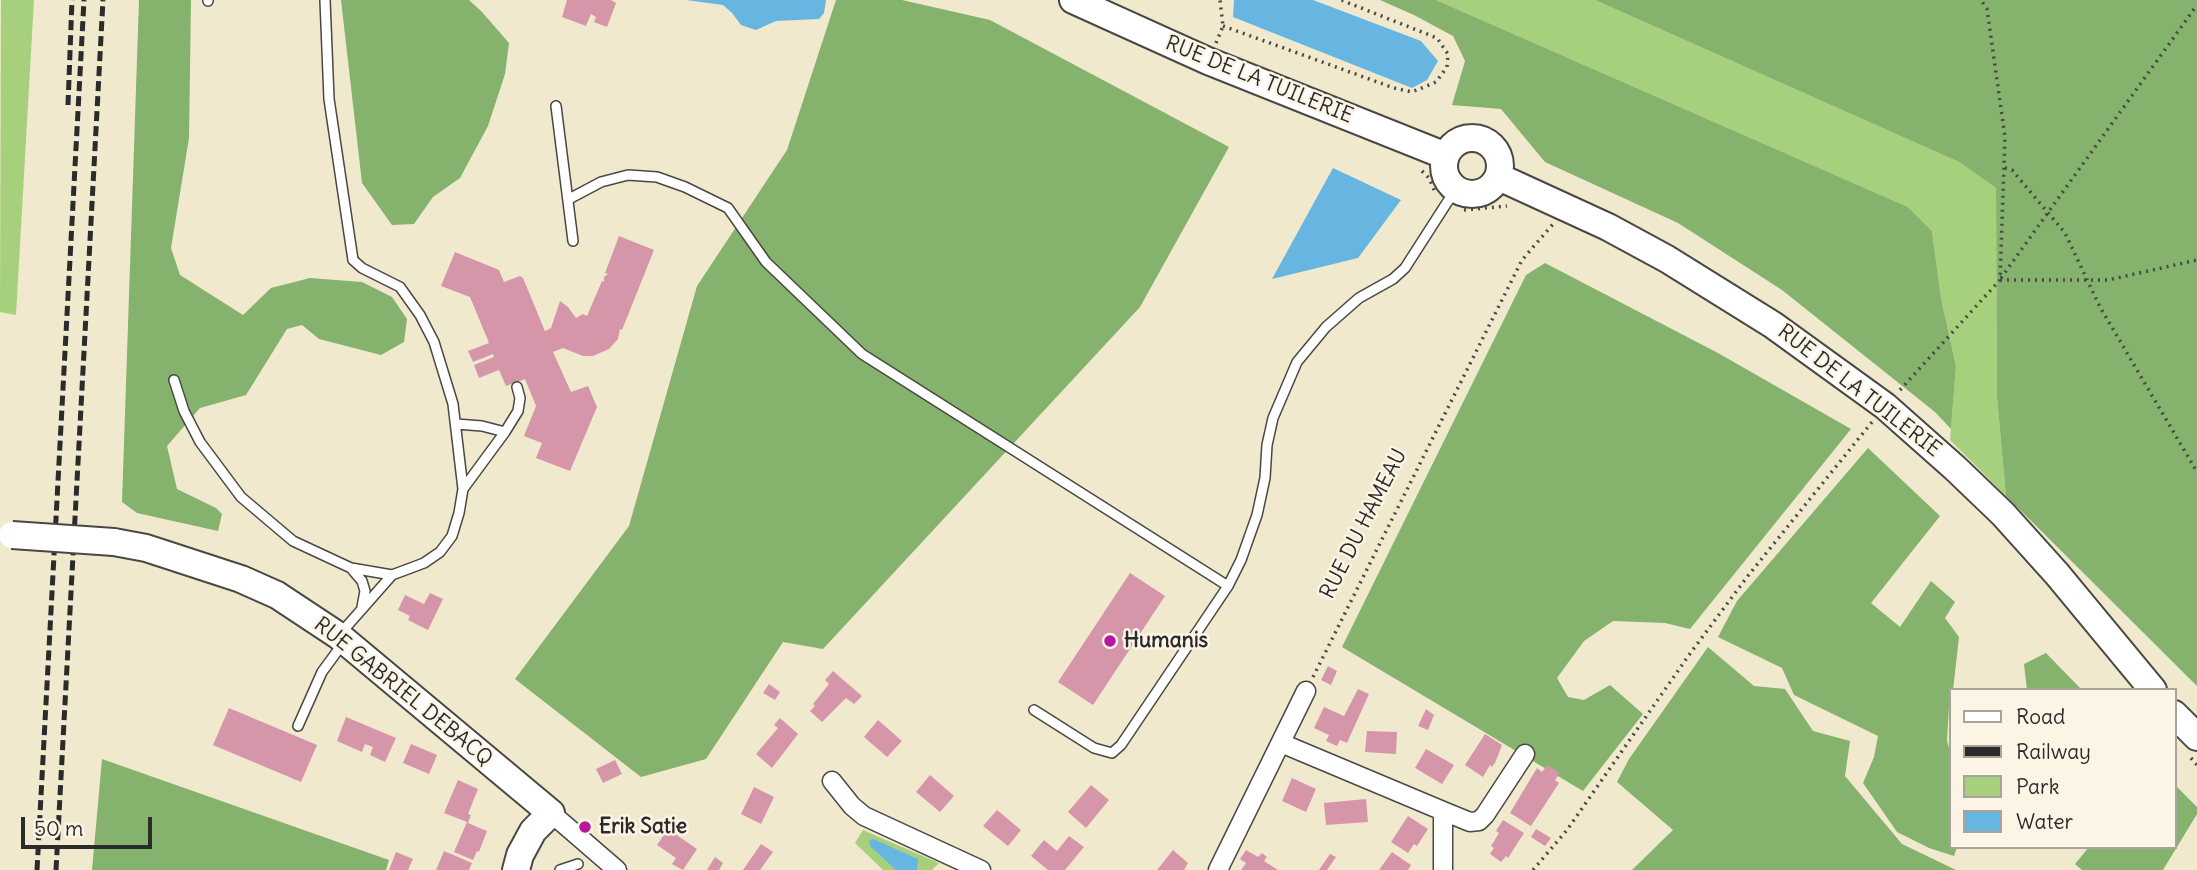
<!DOCTYPE html>
<style>
body{margin:0}
#map{position:relative;width:2197px;height:870px;overflow:hidden;background:#f0e9cd;font-family:Delius,sans-serif}
canvas{display:block}
.legend{position:absolute;left:1949px;top:688px;width:228px;height:161px;box-sizing:border-box;background:#fcf5e5;border:2px solid #a8a49b;margin:0;padding:9px 12px;list-style:none;font-size:21px;color:#2b2b2b}
.legend li{display:flex;align-items:center;gap:14px;height:35px}
.legend b{width:35px;border:2px solid #a8a49b}
.scale{position:absolute;left:21px;top:817px;width:131px;height:32px;box-sizing:border-box;border:4px solid #2b2b2b;border-top:0;padding-left:9px;font-size:21px;line-height:24px;white-space:nowrap;color:#2b2b2b;-webkit-text-stroke:5px #fcf5e5;paint-order:stroke}
</style>
<div id="map">
<canvas width="2197" height="870"></canvas>
<ul class="legend">
<li><b style="height:9px;background:#fff"></b>Road</li>
<li><b style="height:9px;background:#2b2b2b"></b>Railway</li>
<li><b style="height:19px;background:#a7d07c"></b>Park</li>
<li><b style="height:19px;background:#66b6e1"></b>Water</li>
</ul>
<div class="scale">50 m</div>
</div>
<script>
const ctx = document.querySelector('canvas').getContext('2d');
ctx.lineJoin = 'round';
function fillPath(path, color) { ctx.fillStyle = color; ctx.fill(path, 'evenodd'); }
const shape = rows => new Path2D(rows.map(r => 'M' + r).join(''));
function trace(path, color, width, dash) { ctx.strokeStyle = color; ctx.lineWidth = width; ctx.lineCap = dash ? 'butt' : 'round'; ctx.setLineDash(dash || []); ctx.stroke(path); }
function write(font, color, halo, rows, align = 'center') {
  ctx.font = font + ' Delius,sans-serif'; ctx.lineWidth = 5; ctx.setLineDash([]); ctx.textBaseline = 'middle'; ctx.strokeStyle = halo; ctx.fillStyle = color; for (const [text, x, y, turn = 0] of rows) {
    ctx.save(); ctx.translate(x, y); ctx.rotate((+turn || 0) * Math.PI / 180); ctx.textAlign = isNaN(turn) ? turn : align; if (halo) ctx.strokeText(text, 0, 0); ctx.fillText(text, 0, 0); ctx.restore();
  }
}
fillPath(shape([
 [1,0,34,0,16,315,0,312],
 [1436,0,1595,0,1959,162,1996,188,1997,397,2006,496,1950,440,1956,366,1941,298,1932,231,1908,207],
 [863,830,939,863,932,870,883,870,855,843]
]), '#a7d07c');
fillPath(shape([
 [139,0,191,0,189,138,171,248,180,275,243,315,271,288,310,278,362,282,392,297,407,319,404,342,381,355,319,339,302,325,287,329,246,395,200,408,167,446,177,489,216,508,222,514,218,531,137,513,122,502],
 [341,0,469,0,482,12,509,43,505,74,488,126,460,178,433,197,414,224,392,225,362,183],
 [836,0,902,0,990,20,1229,147,1140,307,823,649,783,642,706,759,641,777,515,679,629,526,697,286,787,150],
 [1380,0,1436,0,1908,207,1932,231,1941,298,1956,366,1951,429,1935,412,1782,290,1678,223,1545,162,1501,109,1452,105,1465,61,1453,36,1414,15],
 [1595,0,2197,0,2197,686,2006,496,1997,397,1996,188,1959,162],
 [1545,263,1718,353,1851,429,1690,629,1665,623,1613,621,1584,641,1557,678,1568,697,1584,700,1610,685,1643,714,1583,791,1342,647,1526,275],
 [1868,448,1940,516,1871,603,1900,627,1931,581,1955,602,1945,618,1959,637,1953,690,1950,690,1947,740,1950,752,1950,847,1957,847,1954,856,1929,848,1897,832,1863,783,1874,757,1878,736,1794,695,1782,668,1718,637,1737,601],
 [1708,647,1754,686,1785,689,1813,731,1850,741,1845,776,1902,844,1956,870,1632,870,1673,830,1617,782,1629,759],
 [2046,653,2082,690,2027,690,2024,664],
 [102,759,389,860,386,870,92,870],
 [2174,784,2197,807,2197,814,2163,870,2082,870,2075,864,2089,847,2174,847]
]), '#85b26c');
fillPath(shape([
 [686,0,826,0,824,13,819,19,776,21,756,30,741,25,732,13,723,5],
 [1234,0,1313,0,1421,41,1438,61,1427,80,1412,88,1233,17],
 [1333,168,1401,200,1358,258,1272,279],
 [873,839,918,859,917,870,896,870,870,846,869,840]
]), '#66b6e1');
fillPath(shape([
 [567,0,611,0,616,3,607,27,594,22,596,17,591,14,586,26,562,17],
 [619,236,654,250,622,330,620,329,618,339,609,349,593,356,583,356,563,348,553,352,571,392,588,386,597,407,570,471,536,458,542,443,524,436,536,406,525,379,506,386,499,370,479,378,474,365,494,357,493,354,473,362,468,351,489,343,470,297,441,286,455,252,499,270,504,282,520,276,523,278,545,331,551,328,560,301,568,307,576,318,583,314,587,316,602,281,604,282,604,277,608,274,605,273],
 [1130,573,1165,596,1093,705,1058,682],
 [430,593,443,599,428,630,408,620,410,616,398,610,405,595,424,604],
 [1328,666,1337,671,1331,685,1321,680],
 [833,671,862,696,854,704,846,698,822,722,810,711,815,706,813,704,829,684,825,680],
 [769,684,780,692,775,700,763,693],
 [1358,689,1369,694,1347,743,1340,740,1337,746,1326,741,1329,735,1314,728,1324,707,1344,716],
 [229,708,317,745,301,782,213,745],
 [1426,709,1434,715,1428,730,1418,726],
 [346,717,396,738,385,762,370,755,373,747,365,744,362,752,337,741],
 [780,718,798,734,772,768,756,754,778,728,774,725],
 [878,720,902,741,887,757,864,737],
 [1367,731,1397,732,1396,754,1365,752],
 [1485,734,1502,745,1495,763,1492,767,1490,765,1483,777,1465,765],
 [411,744,437,755,429,774,403,763],
 [1426,749,1454,765,1442,784,1415,768],
 [615,760,622,774,603,783,596,769],
 [1547,765,1560,773,1555,780,1559,783,1531,826,1510,813,1537,768,1542,772],
 [930,775,954,796,940,812,916,792],
 [1292,778,1316,789,1306,812,1282,801],
 [458,780,478,789,468,814,471,815,468,823,487,831,479,852,477,851,473,860,454,852,467,822,444,813],
 [1091,785,1109,800,1086,828,1068,812],
 [754,787,774,797,761,824,741,814],
 [1366,799,1368,822,1326,825,1324,803],
 [997,810,1021,830,1008,846,983,826],
 [1408,816,1428,829,1417,846,1414,844,1408,853,1391,842],
 [1503,820,1524,833,1508,858,1506,856,1501,862,1490,854,1494,848,1491,846,1499,833,1496,831],
 [668,829,697,849,683,870,672,864,676,858,657,845],
 [1536,829,1551,838,1545,846,1531,837],
 [1069,836,1084,847,1065,870,1048,870,1031,856,1044,840,1057,851],
 [761,844,773,852,760,870,743,870],
 [1173,850,1188,863,1184,870,1157,870],
 [1246,850,1258,857,1262,853,1267,857,1264,861,1278,870,1241,870,1246,863,1240,859],
 [444,851,472,863,469,870,436,870],
 [396,852,413,859,408,870,389,870],
 [1392,852,1411,865,1408,870,1379,870],
 [1330,854,1336,857,1327,870,1319,870],
 [715,857,723,863,719,870,707,870]
]), '#d696aa');
const lane = shape([
 [325,0,329,99,353,260,362,268,400,287,420,315,434,342,453,404,463,489,459,513,452,536,440,552,424,563,392,575,340,634],
 [208,1,208,0],
 [556,106,573,241],
 [569,199,601,182,628,175,657,177,685,187,728,208,766,262,862,354,1228,586],
 [174,380,184,411,200,442,241,497,293,541,351,568,392,575],
 [456,424,482,426,505,432],
 [463,489,505,432,518,411,520,398,517,387],
 [351,568,362,581,365,591,362,607],
 [1034,710,1094,748,1112,753,1121,745,1228,586,1241,560,1257,515,1265,478,1267,445,1273,418,1297,362,1326,327,1359,298,1393,279,1405,268,1448,201,1458,191],
 [298,726,322,672,344,642],
 [560,870,578,864]
]);
const street = shape([
 [1281,743,1443,811,1443,870],
 [832,781,852,806,864,816,981,870],
 [1443,811,1470,822,1479,821,1485,815,1525,754],
 [551,813,617,870],
 [1218,870,1306,691]
]);
const secondary = shape([
 [1073,0,1208,61,1446,156],
 '1444 166a28 28 0 1 1 56 0a28 28 0 1 1-56 0Z',
 [1499,177,1608,227,1667,259,1773,325,1885,406,1955,468,2003,514,2057,574,2153,690],
 [114,542,146,548,241,579,277,595,339,636,551,813,533,831,520,855,516,870],
 [2174,714,2197,737]
]);
trace(lane, '#494843', 12);
trace(street, '#494843', 21);
trace(secondary, '#494843', 30);
trace(shape([
 [1223,26,1394,88,1412,92,1436,82,1447,67,1448,54,1437,38,1341,0],
 [1216,43,1223,26,1220,0],
 [2005,168,2012,170,2065,233,2100,307,2197,472],
 [1422,171,1429,178,1435,192],
 [1464,210,1507,206],
 [2001,278,2197,5],
 [2000,280,2108,280,2197,260],
 [1900,390,2000,280,2005,137,1987,9,1981,0],
 [1313,677,1522,260,1553,224],
 [2191,758,2197,765],
 [1533,870,1567,830,1689,655,1747,577,1872,422]
]), '#494843', 3.5, [2, 5]);
trace(lane, '#fff', 9);
trace(street, '#fff', 18);
trace(secondary, '#fff', 26);
trace(shape([
 [68,105,72,0],
 [37,870,84,0],
 [56,870,103,0]
]), '#2b2b2b', 5, [10, 5]);
const secondaryBridge = shape([
 [12,535,114,542]
]);
trace(secondaryBridge, '#494843', 30, []);
trace(secondaryBridge, '#fff', 26);
for (const [x, y, r, color] of [
 [1110,641,7,"#b5179e"],
 [585,827,7,"#b5179e"]
]) { const dot = new Path2D(); dot.arc(x, y, r, 0, 2 * Math.PI); ctx.fillStyle = color; ctx.fill(dot); trace(dot, '#fcf5e5', 2.5); }
write('21px', '#2b2b2b', '#fcf5e5', [
 ["RUE DE LA TUILERIE",1259,80,22],
 ["RUE DE LA TUILERIE",1859,391,38],
 ["RUE DU HAMEAU",1364,524,-63],
 ["RUE GABRIEL DEBACQ",403,692,39]
]);
write('bold 21px', '#2b2b2b', '#fcf5e5', [
 ["Humanis",1124,641],
 ["Erik Satie",599,827]
], 'left');
</script>
